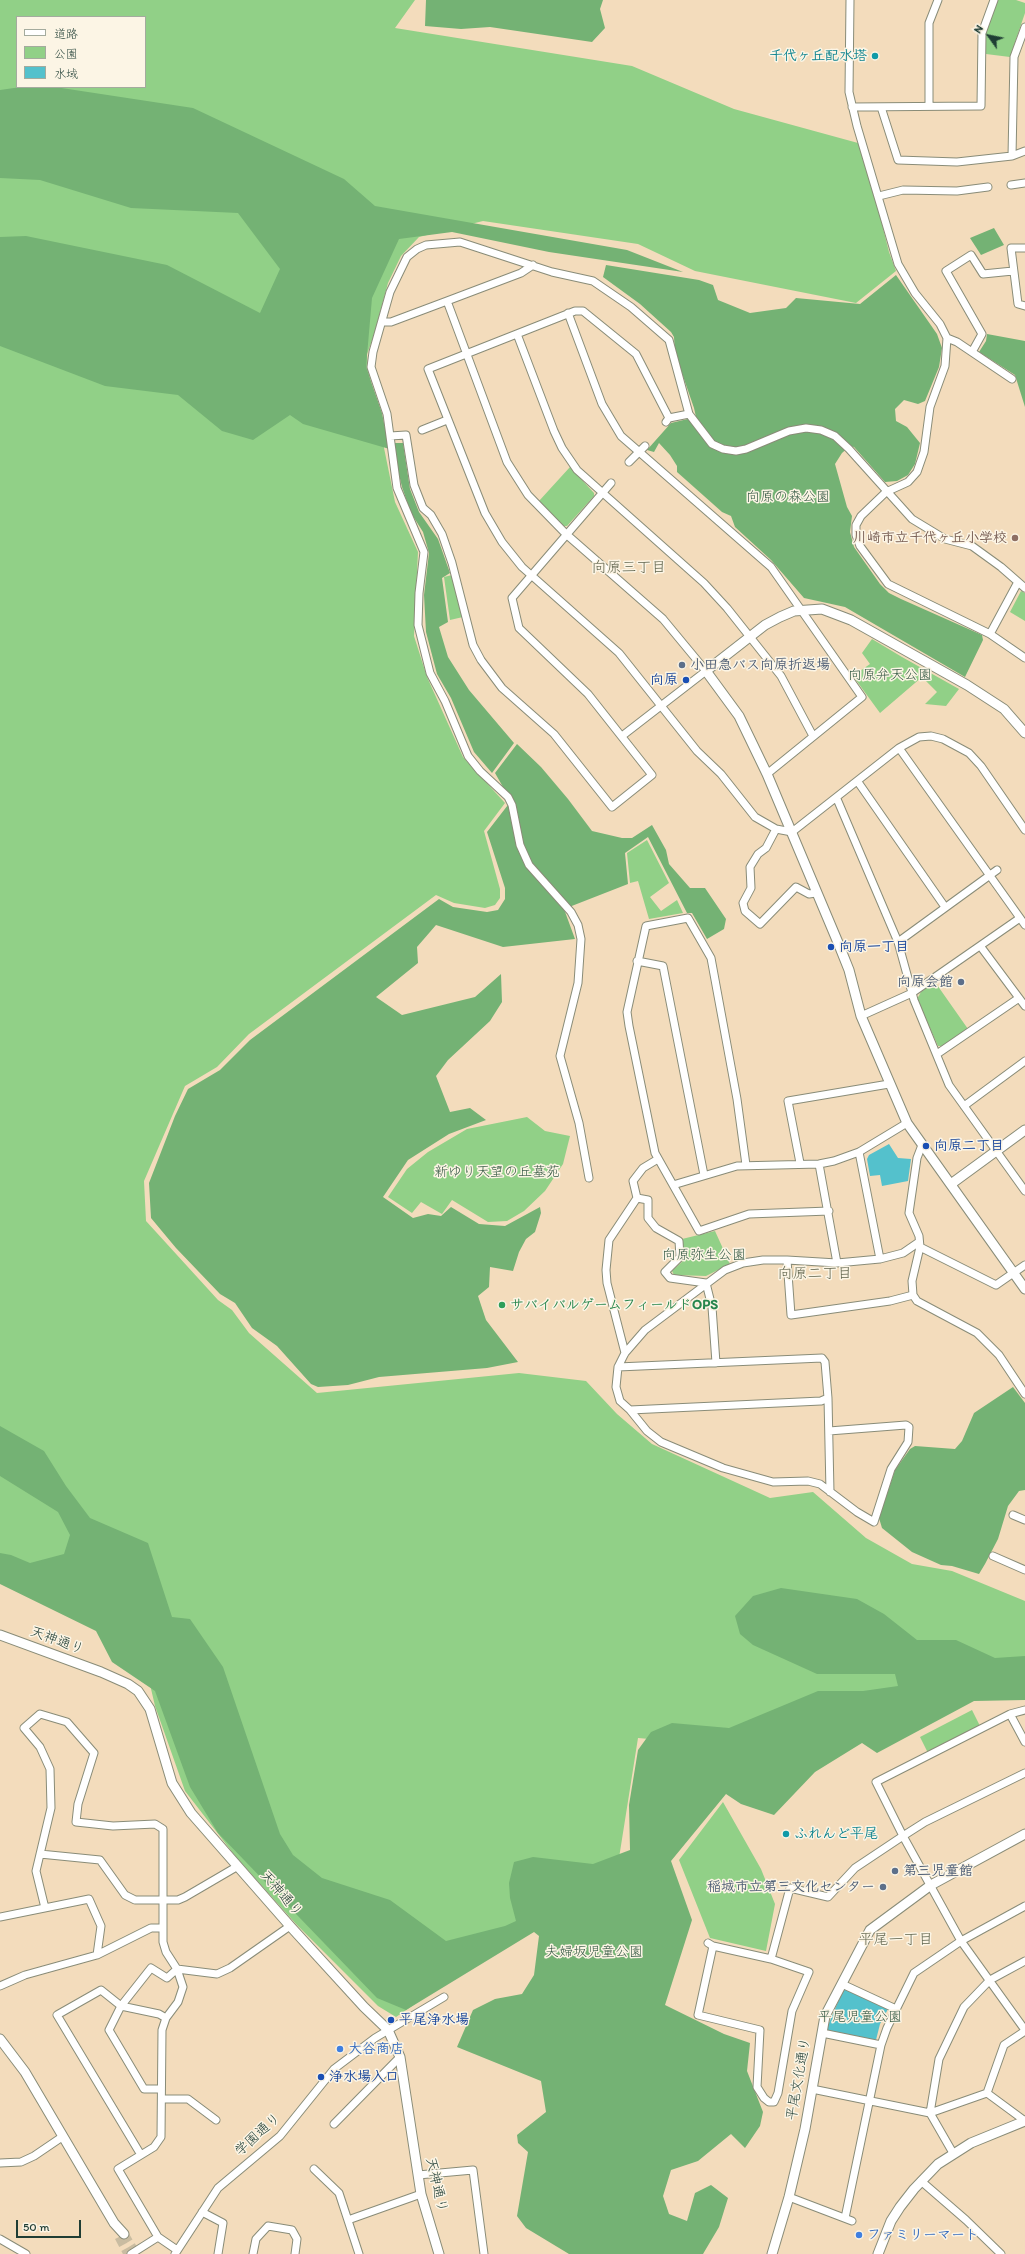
<!DOCTYPE html>
<meta charset="utf-8">
<style>
body{margin:0}
#map{position:relative;width:1025px;height:2254px;overflow:hidden;background:#f3dcbc;font-family:Itim,"Klee One",sans-serif}
canvas{display:block}
.legend{position:absolute;left:16px;top:16px;width:130px;height:72px;box-sizing:border-box;background:#fcf5e5;border:1px solid #a4ab9e;margin:0;padding:5px 7px;list-style:none;font-size:12px;color:#1f3d34}
.legend li{display:flex;align-items:center;gap:8px;height:20px}
.legend b{width:20px;border:1px solid #a4ab9e}
.north{position:absolute;left:969px;top:16px;width:40px;height:40px;-webkit-text-stroke:3px #fcf5e5;paint-order:stroke;rotate:303deg;font-size:11px;font-weight:700;line-height:16px;text-align:center;color:#1f3d34}
.north::after{content:'';display:block;margin:auto;width:14px;height:18px;background:#1f3d34;clip-path:polygon(50% 0,100% 100%,50% 72%,0 100%)}
.scale{position:absolute;left:16px;top:2220px;width:65px;height:18px;box-sizing:border-box;border:2px solid #1f3d34;border-top:0;padding-left:5px;font-size:12px;line-height:14px;white-space:nowrap;color:#1f3d34;-webkit-text-stroke:3px #fcf5e5;paint-order:stroke}
</style>
<div id="map">
<canvas width="1025" height="2254"></canvas>
<ul class="legend">
<li><b style="height:5px;background:#fff"></b>道路</li>
<li><b style="height:11px;background:#91d087"></b>公園</li>
<li><b style="height:11px;background:#54c1cc"></b>水域</li>
</ul>
<div class="north">N</div>
<div class="scale">50 m</div>
</div>
<script>
const ctx = document.querySelector('canvas').getContext('2d');
ctx.lineJoin = 'round';
function fillPath(path, color) { ctx.fillStyle = color; ctx.fill(path, 'evenodd'); }
const shape = rows => new Path2D(rows.map(r => 'M' + r).join(''));
function trace(path, color, width, dash) { ctx.strokeStyle = color; ctx.lineWidth = width; ctx.lineCap = dash ? 'butt' : 'round'; ctx.setLineDash(dash || []); ctx.stroke(path); }
function write(font, color, halo, rows, align = 'center') {
  ctx.font = font + ' Itim,"Klee One",sans-serif'; ctx.lineWidth = 3; ctx.setLineDash([]); ctx.textBaseline = 'middle'; ctx.strokeStyle = halo; ctx.fillStyle = color; for (const [text, x, y, turn = 0] of rows) {
    ctx.save(); ctx.translate(x, y); ctx.rotate((+turn || 0) * Math.PI / 180); ctx.textAlign = isNaN(turn) ? turn : align; if (halo) ctx.strokeText(text, 0, 0); ctx.fillText(text, 0, 0); ctx.restore();
  }
}
fillPath(shape([
 [0,0,415,0,395,28,632,66,734,109,858,143,875,196,889,252,896,271,856,303,695,271,638,244,483,221,419,237,401,256,388,283,373,338,367,354,368,369,395,502,418,552,414,636,427,677,463,757,505,803,484,831,500,889,500,898,495,905,485,908,454,903,436,895,249,1034,217,1067,185,1086,144,1181,146,1221,218,1300,232,1310,249,1333,317,1393,519,1373,586,1381,617,1414,652,1444,770,1498,813,1492,866,1538,912,1564,952,1571,1025,1601,1025,1672,829,1755,638,1738,619,1858,539,1920,396,2017,378,2006,296,1924,236,1857,185,1791,155,1706,132,1607,0,1566],
 [17,17,145,17,145,87,17,87],
 [998,0,1016,0,1025,3,1025,13,1010,57,986,54,986,33],
 [570,467,594,493,594,496,567,526,564,526,539,501],
 [452,575,463,617,450,620,444,577],
 [1021,591,1025,593,1025,621,1010,612],
 [872,639,902,657,959,689,946,706,925,704,937,692,922,677,880,713,853,676,870,664,862,653],
 [647,840,669,883,650,897,661,911,677,900,683,913,649,919,638,881,630,883,627,853],
 [935,982,968,1029,942,1046,938,1046,917,999,921,992],
 [527,1117,545,1131,570,1136,563,1164,545,1191,524,1211,507,1221,488,1222,452,1200,442,1214,421,1202,412,1213,388,1197,407,1169,428,1152,467,1129],
 [715,1231,730,1264,706,1276,674,1275,672,1271,684,1260,682,1239],
 [972,1710,981,1728,928,1753,920,1737],
 [723,1802,761,1869,775,1904,766,1951,710,1938,679,1860]
]), '#91d087');
fillPath(shape([
 [426,0,603,0,600,9,605,28,592,42,490,27,461,29,425,26],
 [21,87,55,87,193,108,344,179,375,206,627,250,683,272,549,252,452,232,399,239,372,298,366,367,382,413,388,443,403,443,410,489,419,512,438,539,450,573,442,578,448,622,439,627,448,657,469,690,514,743,492,773,474,752,451,698,437,674,426,632,424,595,429,553,423,532,411,513,402,487,393,450,303,424,290,415,253,440,222,431,178,395,105,386,0,346,0,237,26,236,167,265,260,313,280,269,238,213,131,208,40,180,0,178,0,90],
 [994,228,1004,245,981,255,970,238],
 [606,265,699,280,713,285,718,300,750,313,786,308,796,298,860,304,896,275,937,334,942,348,939,367,925,401,918,404,904,400,895,409,896,421,907,427,920,443,915,464,908,475,897,481,885,482,854,447,850,446,842,453,835,464,847,507,852,516,850,532,854,547,880,584,889,593,901,599,982,635,983,640,965,677,845,607,804,598,771,560,735,527,731,516,722,512,677,472,677,466,670,455,659,443,654,452,647,450,671,423,696,417,694,408,675,353,674,337,671,332,640,304,603,277],
 [987,334,1025,341,1025,407,1015,375,979,352,986,341],
 [517,744,541,767,568,799,592,831,622,838,632,838,652,825,666,850,669,864,690,888,705,888,726,919,724,929,707,939,692,913,687,913,648,837,625,853,628,884,564,909,575,939,503,947,436,925,417,947,418,963,376,997,402,1015,475,997,501,974,502,1002,490,1021,448,1060,436,1076,450,1112,470,1108,486,1120,449,1134,408,1160,383,1197,413,1218,428,1214,441,1216,451,1207,479,1224,505,1226,540,1207,541,1213,535,1232,526,1239,519,1252,513,1271,490,1267,489,1287,478,1296,486,1320,518,1362,487,1368,379,1377,348,1385,318,1387,311,1384,277,1346,252,1328,235,1303,220,1294,176,1248,151,1218,149,1183,175,1116,188,1089,220,1070,250,1040,439,899,453,907,487,912,498,910,505,899,505,888,487,832,511,801,495,773],
 [1013,1387,1025,1403,1025,1490,1019,1491,1008,1506,998,1539,985,1564,979,1574,952,1566,941,1565,912,1552,882,1528,879,1518,895,1470,910,1449,915,1446,955,1449,962,1441,974,1413],
 [0,1426,44,1451,66,1486,90,1518,148,1543,172,1617,190,1619,223,1667,280,1834,293,1855,322,1878,390,1900,446,1941,505,1926,516,1921,510,1898,509,1883,514,1862,533,1857,593,1864,630,1850,629,1805,638,1750,651,1732,672,1723,729,1728,818,1691,863,1691,898,1686,895,1674,817,1674,753,1645,740,1634,735,1616,753,1596,781,1588,857,1599,884,1614,917,1640,956,1640,995,1658,1025,1656,1025,1700,974,1701,877,1753,862,1743,815,1772,774,1815,741,1804,726,1794,671,1861,692,1920,665,2005,724,2034,750,2043,747,2071,763,2112,760,2126,745,2148,731,2134,698,2161,671,2170,663,2196,669,2214,687,2221,695,2193,711,2185,728,2198,719,2227,703,2254,569,2254,526,2228,517,2216,528,2152,518,2143,517,2135,546,2112,541,2081,457,2047,473,2010,495,1999,522,1994,534,1975,539,1936,534,1932,406,2010,377,1998,218,1833,190,1787,155,1691,112,1662,96,1631,0,1584,0,1553,11,1555,30,1563,64,1554,70,1535,58,1512,0,1476]
]), '#74b274');
fillPath(shape([
 [889,1144,898,1158,911,1159,908,1181,882,1186,880,1175,870,1176,867,1159,869,1155],
 [844,1988,888,2009,880,2024,876,2040,826,2030]
]), '#54c1cc');
trace(shape([
 [124,2234,136,2254],
 [119,2237,128,2254]
]), '#c9bca1', 9, [9, 4.5]);
const minor = shape([
 [850,0,849,92,857,126,898,264,915,293,940,324,947,338,945,366,930,407,924,452,917,472,908,482,886,492,861,516,856,525,856,535,860,546,888,584,990,634,1025,658],
 [929,106,929,23,938,0],
 [852,107,981,106,982,33,994,0],
 [881,107,898,160,957,162,1012,156,1025,151],
 [1012,156,1014,57,1025,27],
 [1011,185,1025,183],
 [879,196,903,190,957,191,988,187],
 [1025,248,1011,248,1018,304,1025,306],
 [447,301,507,462,528,495,566,534,663,619,706,671,622,736],
 [568,313,602,404,621,436,771,567,862,697,767,774],
 [382,322,391,322,447,301,521,273,533,265],
 [517,334,554,431,562,448,577,470,704,583,727,608,781,676,813,736],
 [947,338,957,342,1012,379],
 [972,352,982,334,946,271,971,255,983,274,1013,271],
 [669,418,636,354,583,311,575,311,428,369,485,513,502,542,522,567,619,653,697,751,721,774,755,817,776,829,792,832,899,748,919,737,931,736,943,739,969,753,981,766,1025,830],
 [666,422,669,418,689,414],
 [422,430,447,420],
 [390,436,406,435,414,485,423,508,431,515,442,534,452,563,473,645,481,660,502,688,554,734,612,807,652,775,588,694,519,628,512,598,611,483],
 [629,462,645,446],
 [990,634,1018,582],
 [899,748,1025,925],
 [858,782,945,907],
 [837,799,898,942,914,1000,949,1085,1025,1191],
 [776,829,766,848,758,854,750,867,751,888,743,903,745,911,760,924,796,887,809,894,816,893],
 [898,942,997,870],
 [981,947,1025,1006],
 [637,961,663,966,704,1175],
 [861,1016,912,993,1020,918],
 [937,1054,1019,998],
 [964,1106,1025,1061],
 [922,1145,917,1158,909,1213,919,1236,920,1247,912,1281,913,1295,917,1301,977,1333,999,1355,1025,1394],
 [859,1152,880,1259],
 [800,1163,788,1101,889,1084],
 [819,1164,837,1263],
 [746,1165,737,1099,711,958,688,918,646,926,627,1012,629,1026,655,1153,699,1231,749,1214,829,1211],
 [589,1178,579,1123,560,1056,578,983,581,939,578,925,571,912,529,865,520,845,512,805,508,797,480,771,468,756,445,701,430,673,418,625,419,593,424,552,397,488,387,414,371,367,373,352,390,292,407,257,417,249,426,245,460,242,552,272,593,281,631,307,669,340,689,414,712,444,723,449,736,451,746,449,789,431,806,428,821,430,835,436,849,449,912,519,945,539,972,546,1001,567,1025,588],
 [673,1185,737,1166,819,1164,834,1161,859,1152,907,1123],
 [637,1198,648,1200,648,1218,656,1228,679,1241,680,1257,665,1272,670,1278,706,1283,712,1307,716,1363],
 [920,1247,996,1285,1025,1265],
 [787,1260,791,1315,890,1301,913,1295],
 [625,1353,607,1283,606,1270,609,1240,637,1198,633,1181,643,1168,658,1159],
 [618,1367,822,1358,825,1362,828,1398,821,1401,630,1410,620,1401,616,1387,618,1367,625,1353,645,1330,725,1270,743,1263,763,1260,787,1260,837,1263,880,1259,903,1253,919,1242],
 [828,1398,830,1492],
 [630,1410,647,1431,661,1442,723,1468,773,1482,808,1481,820,1484,857,1512,874,1522,891,1469,908,1442,909,1427,906,1425,829,1431],
 [1013,1515,1025,1520],
 [993,1556,1025,1570],
 [1025,1710,1010,1714,876,1782,903,1836,961,1941,1025,2030],
 [1010,1714,1025,1742],
 [40,1854,100,1860,125,1895,135,1900,178,1900,185,1897,238,1866],
 [45,1908,36,1871,51,1808,50,1769,40,1747,24,1728,40,1714,67,1722,94,1753,78,1804,76,1822,113,1826,155,1824,163,1829,163,1942,166,1952,177,1969,183,1987,178,2002,166,2018,162,2030,161,2137,154,2147,118,2169,158,2237,177,2250],
 [0,1917,89,1899,101,1926,97,1955],
 [708,1943,713,1946,771,1959,809,1972,792,2011,778,2093,774,2102,769,2102,764,2098,757,2087,760,2030,698,2015,713,1946],
 [771,1959,790,1888,828,1897,855,1868,903,1836,925,1822,1025,1773],
 [842,1984,896,2009],
 [0,1986,25,1975,97,1955,151,1928,161,1928],
 [822,2033,881,2045],
 [161,2089,144,2089,109,2030,121,2006,151,1968,167,1978,177,1969,217,1974,230,1968,290,1926],
 [812,2089,930,2113,987,2093,1004,2045,1025,2031],
 [987,2093,1025,2121],
 [162,2099,188,2099,216,2120],
 [334,2124,400,2057],
 [953,2153,930,2113,939,2059,964,2007,990,1980,1025,1961],
 [141,2155,57,2015,101,1990,121,2006,159,2014,166,2018],
 [0,2163,21,2162,34,2156,62,2137],
 [314,2169,339,2193,359,2254],
 [418,2175,473,2170,484,2254],
 [921,2181,966,2220,1001,2254],
 [789,2197,852,2221],
 [202,2212,223,2223,218,2254],
 [845,2218,881,2045,887,2028,914,1973,961,1941,1025,1906],
 [348,2220,421,2194],
 [0,2239,26,2254],
 [131,2254,158,2237],
 [175,2254,218,2188,280,2136,334,2069,375,2038,444,1997],
 [253,2254,256,2239,268,2226,292,2230,297,2239,295,2254]
]);
const tertiary = shape([
 [1025,733,1004,709,967,685,851,620,822,609,794,611,780,617,765,625,706,671,739,716,767,774,839,945,849,970,861,1016,907,1123,1025,1289],
 [951,1184,1025,1130],
 [0,1635,101,1672,128,1684,138,1691,150,1709,172,1783,191,1813,290,1926,364,2007,388,2030,400,2057,421,2194,439,2254],
 [0,2039,25,2072,114,2223,124,2234],
 [772,2254,789,2197,805,2129,825,2016,870,1930,931,1885,1025,1834],
 [878,2254,891,2221,900,2207,914,2189,938,2164,971,2143,1025,2121]
]);
trace(minor, '#898c78', 9);
trace(tertiary, '#898c78', 11);
trace(minor, '#fff', 7);
trace(tertiary, '#fff', 9);
for (const [x, y, r, color] of [
 [875,56,4,"#0f9aa8"],
 [1015,538,4,"#8d6e63"],
 [682,665,4,"#5c6f8a"],
 [686,680,4,"#1a4fb4"],
 [831,947,4,"#1a4fb4"],
 [961,982,4,"#5c6f8a"],
 [926,1146,4,"#1a4fb4"],
 [502,1305,4,"#2e9e5b"],
 [786,1834,4,"#0f9aa8"],
 [895,1871,4,"#5c6f8a"],
 [883,1887,4,"#5c6f8a"],
 [391,2020,4,"#1a4fb4"],
 [340,2049,4,"#3f7fe0"],
 [321,2077,4,"#1a4fb4"],
 [859,2235,4,"#3f7fe0"]
]) { const dot = new Path2D(); dot.arc(x, y, r, 0, 2 * Math.PI); ctx.fillStyle = color; ctx.fill(dot); trace(dot, '#fcf5e5', 1.5); }
write('bold 14px', '#0d838f', '#fcf5e5', [
 ["千代ヶ丘配水塔",867,56],
 ["ふれんど平尾",794,1834,"left"]
], 'right');
write('14px', '#365a45', '#fcf5e5', [
 ["向原の森公園",788,497],
 ["向原弁天公園",890,675],
 ["新ゆり天望の丘墓苑",497,1172],
 ["向原弥生公園",704,1255],
 ["夫婦坂児童公園",594,1952],
 ["平尾児童公園",860,2017]
]);
write('bold 14px', '#785e54', '#fcf5e5', [
 ["川崎市立千代ヶ丘小学校",1007,538]
], 'right');
write('bold 14px', '#4e5e75', '#fcf5e5', [
 ["小田急バス向原折返場",690,665],
 ["向原会館",953,982,"right"],
 ["第三児童館",903,1871],
 ["稲城市立第三文化センター",875,1887,"right"]
], 'left');
write('bold 14px', '#164399', '#fcf5e5', [
 ["向原",678,680,"right"],
 ["向原一丁目",839,947],
 ["向原二丁目",934,1146],
 ["平尾浄水場",399,2020],
 ["浄水場入口",329,2077]
], 'left');
write('bold 14px', '#27864d', '#fcf5e5', [
 ["サバイバルゲームフィールドOPS",510,1305]
], 'left');
write('14px', '#1f3d34', '#fcf5e5', [
 ["天神通り",57,1641,20],
 ["天神通り",281,1894,49],
 ["平尾文化通り",799,2079,-80],
 ["学園通り",258,2135,-42],
 ["天神通り",436,2185,77]
]);
write('bold 14px', '#366cbe', '#fcf5e5', [
 ["大谷商店",348,2049],
 ["ファミリーマート",867,2235]
], 'left');
write('15px', '#62664f', '#fcf5e5', [
 ["向原三丁目",629,568],
 ["向原二丁目",815,1274],
 ["平尾一丁目",896,1940]
]);
</script>
